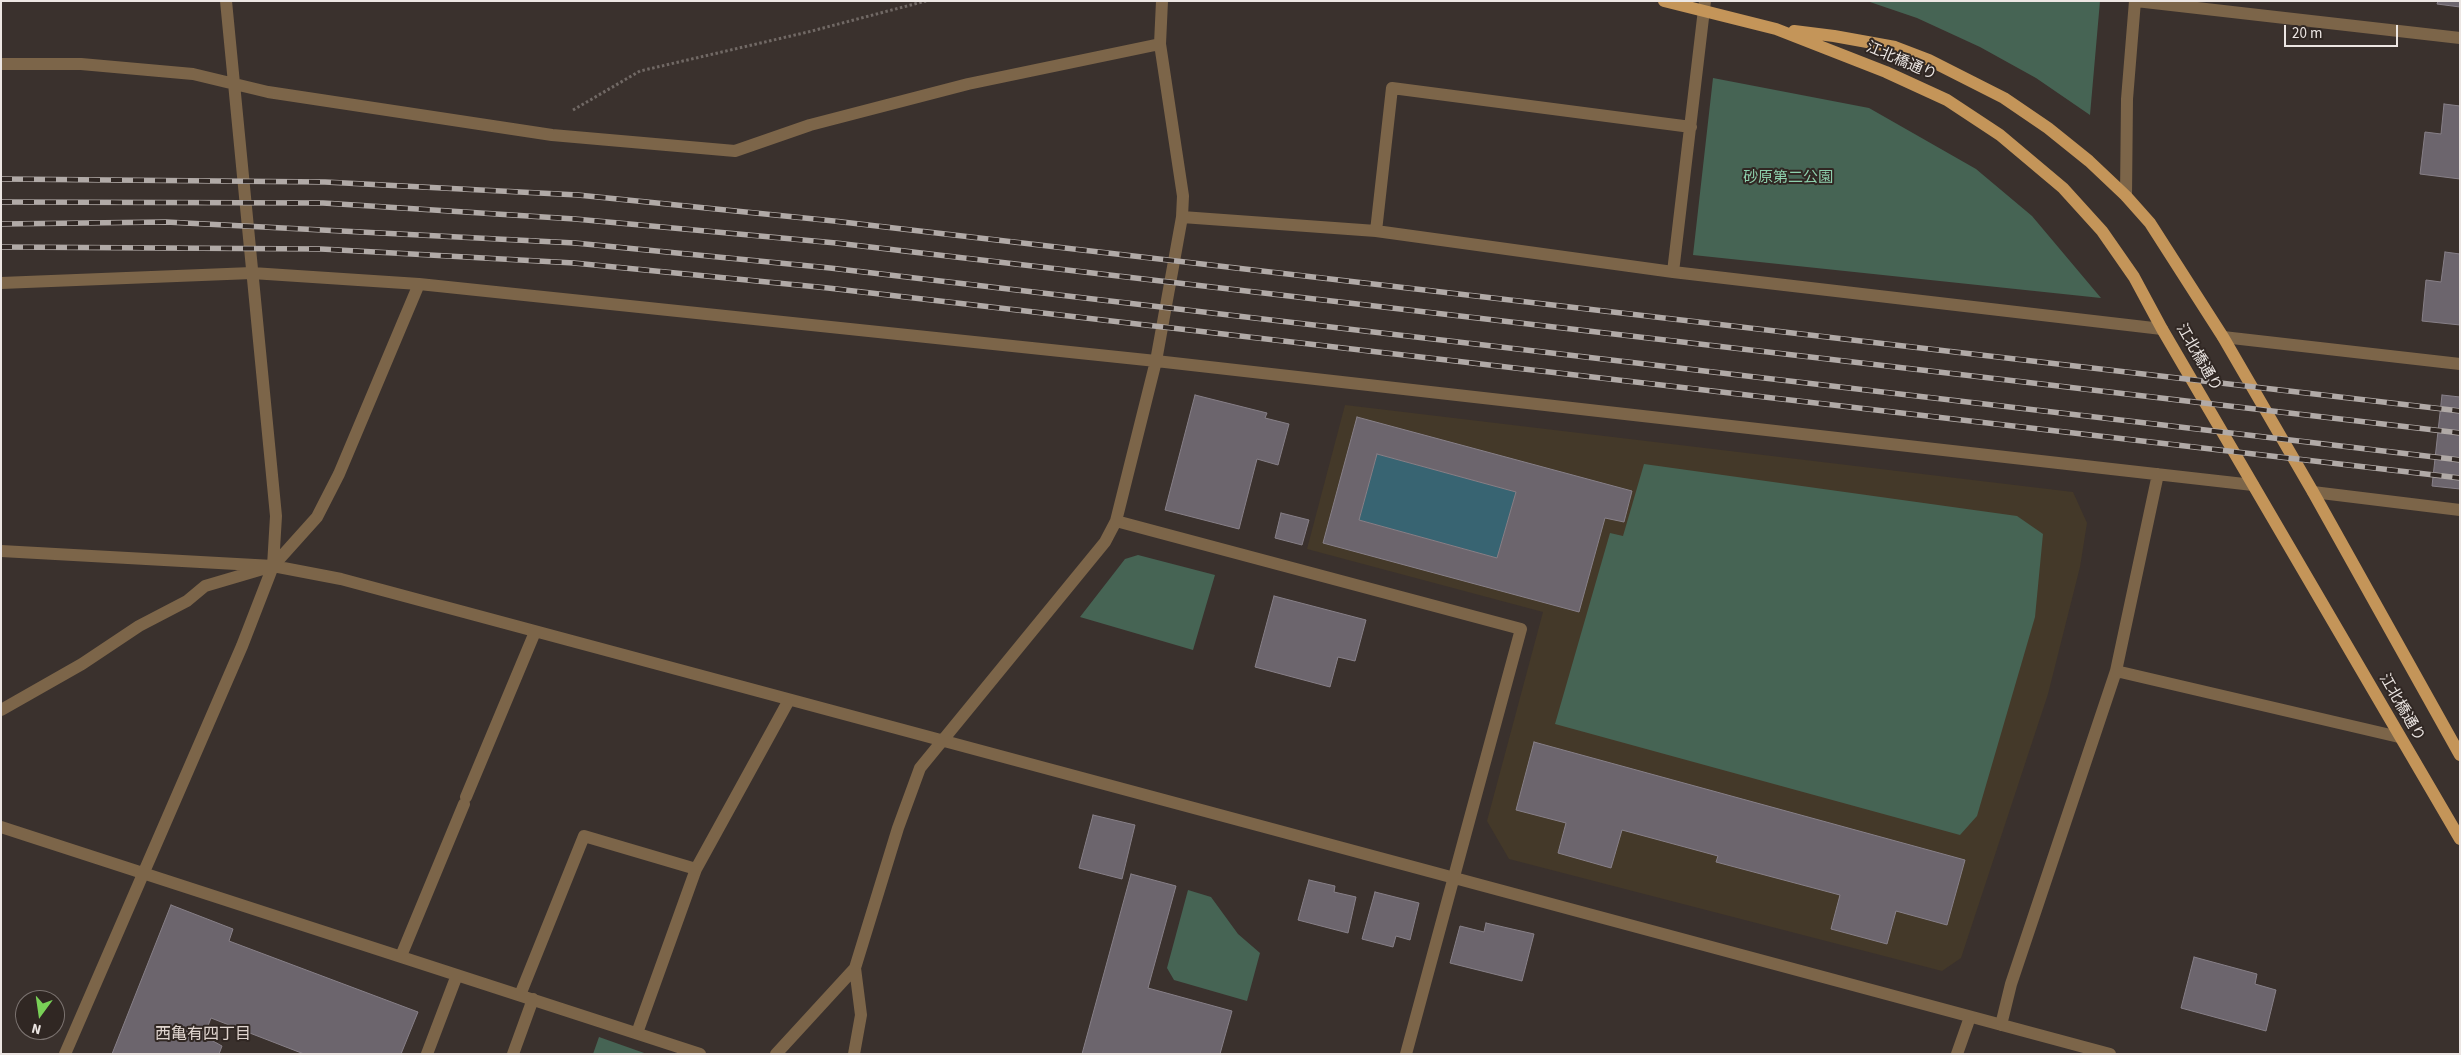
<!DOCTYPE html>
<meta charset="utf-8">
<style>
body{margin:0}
#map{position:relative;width:2461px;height:1055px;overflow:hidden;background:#3a312d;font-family:"Source Sans 3",sans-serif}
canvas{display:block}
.frame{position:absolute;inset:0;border:2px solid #ece6e3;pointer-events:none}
.north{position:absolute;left:15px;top:990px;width:50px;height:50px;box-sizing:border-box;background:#302723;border:1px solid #7b7370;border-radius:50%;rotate:194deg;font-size:14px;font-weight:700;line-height:20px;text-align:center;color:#ece6e3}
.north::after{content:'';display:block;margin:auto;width:18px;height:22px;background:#79d157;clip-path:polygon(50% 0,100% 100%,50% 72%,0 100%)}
.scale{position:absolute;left:2284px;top:25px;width:114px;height:22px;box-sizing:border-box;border:2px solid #ece6e3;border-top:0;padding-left:6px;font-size:15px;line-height:18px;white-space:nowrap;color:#ece6e3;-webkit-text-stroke:4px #302723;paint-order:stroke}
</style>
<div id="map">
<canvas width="2461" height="1055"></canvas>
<div class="frame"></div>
<div class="north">N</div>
<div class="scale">20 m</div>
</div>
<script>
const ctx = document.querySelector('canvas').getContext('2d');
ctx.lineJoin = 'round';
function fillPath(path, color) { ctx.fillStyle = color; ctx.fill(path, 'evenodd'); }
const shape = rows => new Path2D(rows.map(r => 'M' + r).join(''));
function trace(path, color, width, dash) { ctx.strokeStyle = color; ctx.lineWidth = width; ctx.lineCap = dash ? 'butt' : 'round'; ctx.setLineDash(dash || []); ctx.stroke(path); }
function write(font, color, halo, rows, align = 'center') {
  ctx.font = font + ' "Source Sans 3","Noto Sans JP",sans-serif'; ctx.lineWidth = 4; ctx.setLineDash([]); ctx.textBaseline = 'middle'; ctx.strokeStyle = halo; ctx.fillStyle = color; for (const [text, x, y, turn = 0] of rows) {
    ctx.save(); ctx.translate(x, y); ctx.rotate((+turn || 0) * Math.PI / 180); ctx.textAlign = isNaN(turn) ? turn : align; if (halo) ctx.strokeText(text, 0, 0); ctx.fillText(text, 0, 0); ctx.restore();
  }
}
fillPath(shape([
 [1345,405,2073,492,2087,523,2080,567,2048,694,1961,958,1942,971,1509,859,1487,821,1543,612,1307,549]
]), '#443929');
fillPath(shape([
 [1867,1,2100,1,2090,115,2036,78,1980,47,1917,18],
 [1713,78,1869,108,1976,169,2032,216,2101,298,1693,255],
 [1644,464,2017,516,2043,534,2035,617,1977,816,1960,835,1555,724,1610,533,1623,536],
 [1138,555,1215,575,1193,650,1080,617,1125,559],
 [1188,890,1211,897,1238,934,1260,953,1247,1001,1174,980,1167,968],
 [599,1037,647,1054,593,1054]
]), '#466454');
fillPath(shape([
 [1377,454,1516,492,1497,558,1359,520]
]), '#386472');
const building = shape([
 [2438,1,2460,1,2460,7,2437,4,2438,1],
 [2444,104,2460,106,2460,179,2420,174,2425,132,2441,134,2444,104],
 [2445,252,2460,254,2460,325,2422,321,2426,280,2441,282,2445,252],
 [1195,395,1267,413,1265,418,1289,424,1278,465,1257,459,1239,529,1165,510,1195,395],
 [2442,395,2460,397,2460,489,2432,486,2442,395],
 [1357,417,1632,491,1624,522,1605,518,1579,612,1323,543,1357,417],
 [1377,454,1516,492,1497,558,1359,520,1377,454],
 [1281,513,1309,520,1302,545,1275,538,1281,513],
 [1274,596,1366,620,1355,661,1338,657,1330,687,1255,667,1274,596],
 [1534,742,1965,860,1947,925,1896,911,1887,944,1831,929,1840,895,1716,862,1718,856,1622,830,1611,868,1558,853,1566,823,1516,810,1534,742],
 [1093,815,1135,825,1122,879,1079,868,1093,815],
 [1131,874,1176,886,1148,988,1232,1011,1220,1054,1082,1054,1131,874],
 [1309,880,1335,886,1334,892,1356,897,1348,933,1298,920,1309,880],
 [1375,892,1419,903,1410,940,1396,936,1393,947,1362,939,1375,892],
 [171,905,233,929,229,941,418,1012,401,1054,304,1054,211,1018,204,1036,222,1046,219,1054,112,1054,171,905],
 [1486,923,1534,934,1522,981,1450,963,1460,926,1484,932,1486,923],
 [2194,957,2257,974,2255,984,2276,990,2266,1031,2181,1008,2194,957]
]);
fillPath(building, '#6c656d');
trace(building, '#878088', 1);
trace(shape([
 [573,110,640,71,808,32,926,1]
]), '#716965', 3, [2.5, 2.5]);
trace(shape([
 [2136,1,2460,38],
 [1,64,81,64,193,74,268,92,552,135,735,151,810,125,968,84,1160,44],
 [2126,196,2127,99,2135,1],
 [1182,217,1376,231,1673,272,2162,329],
 [1376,231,1392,88,1691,127],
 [1673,272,1705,1],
 [1,283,252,273,419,284,1156,361,2253,485],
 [2223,337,2460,364],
 [2313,492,2460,510],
 [1116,521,1521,629,1406,1054],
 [1,551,273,566,317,517,339,474,419,284],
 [2116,671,2399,737],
 [1,710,82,664,139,626,187,601,205,586,273,566,341,579,2110,1054],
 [466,797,535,632],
 [1,827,700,1054],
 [401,956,464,804],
 [520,995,584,836,696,869],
 [2001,1025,2011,984,2116,671,2158,474],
 [637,1033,696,869,789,700],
 [65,1054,242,646,273,566,276,516,226,1],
 [427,1054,457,975],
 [513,1054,533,999],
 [776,1054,855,968],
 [854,1054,861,1015,855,968,898,828,920,768,1105,542,1116,521,1156,361,1182,217,1183,196,1160,44,1162,1],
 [1957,1054,1970,1017]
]), '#7c6549', 12);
trace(shape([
 [1664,1,1776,29,1886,72,1947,100,2000,135,2063,188,2102,231,2134,277,2162,329,2460,839],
 [1794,31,1834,36,1895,47,1929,60,2004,98,2048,128,2089,161,2126,196,2150,223,2223,337,2313,492,2460,755]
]), '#c49559', 12);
const rail = shape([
 [1,179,325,182,578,195,834,221,2460,411],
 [1,202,323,203,575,219,836,243,2460,433],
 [1,224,166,222,575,243,830,268,2460,460],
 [1,247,321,249,574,263,828,288,2460,478]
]);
trace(rail, '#b1aaa7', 5.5);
trace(rail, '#302723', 4, [11]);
write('15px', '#ece6e3', '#302723', [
 ["江北橋通り",1901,62,23],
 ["江北橋通り",2198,358,60],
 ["江北橋通り",2401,708,60]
]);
write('15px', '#8ed0ad', '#302723', [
 ["砂原第二公園",1788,179]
]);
write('16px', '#e0d5cf', '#302723', [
 ["西亀有四丁目",203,1035]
]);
</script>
